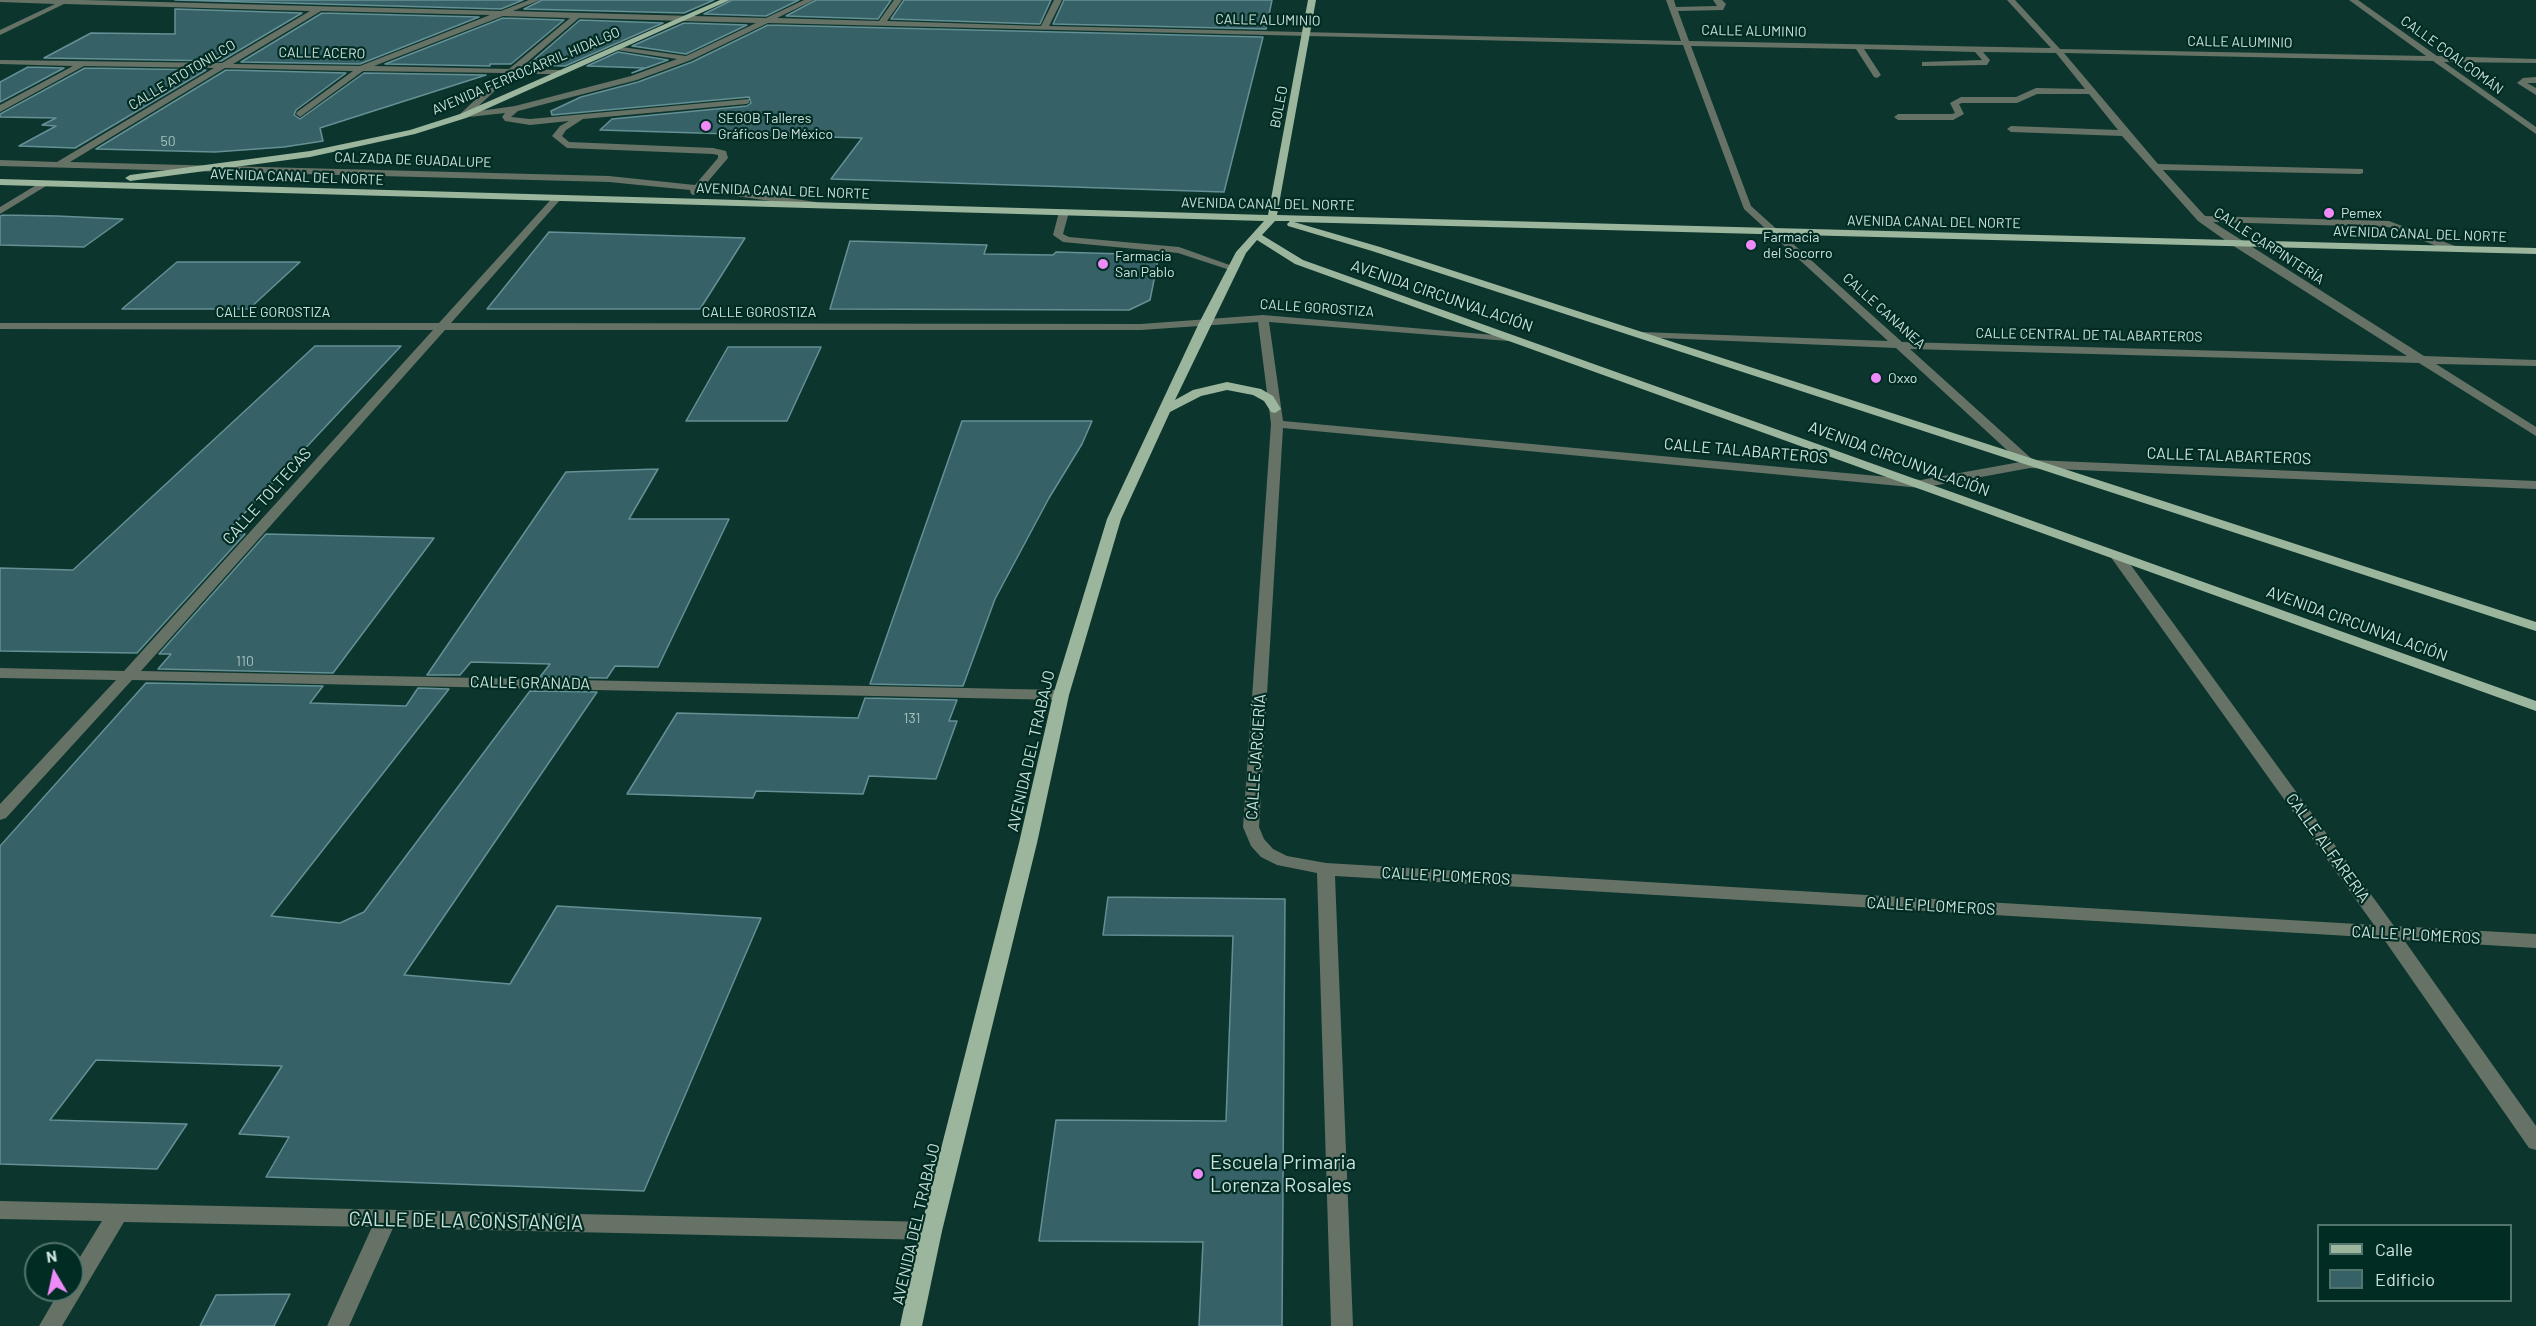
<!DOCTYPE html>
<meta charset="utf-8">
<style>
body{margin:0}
#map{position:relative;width:2536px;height:1326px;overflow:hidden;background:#0c362d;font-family:Barlow,sans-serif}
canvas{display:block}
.legend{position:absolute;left:2317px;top:1224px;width:195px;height:78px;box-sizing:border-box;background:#002c23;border:2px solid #52756d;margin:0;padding:8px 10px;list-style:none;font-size:18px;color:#cce2db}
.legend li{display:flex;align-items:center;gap:12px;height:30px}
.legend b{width:30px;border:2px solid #52756d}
.north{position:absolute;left:24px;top:1242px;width:60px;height:60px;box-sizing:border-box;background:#002c23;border:2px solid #52756d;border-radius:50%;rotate:351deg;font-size:16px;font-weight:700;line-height:24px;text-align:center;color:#cce2db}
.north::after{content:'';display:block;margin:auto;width:21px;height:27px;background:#ee8bf8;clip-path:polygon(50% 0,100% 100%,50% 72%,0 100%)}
</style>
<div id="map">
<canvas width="2536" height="1326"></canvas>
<ul class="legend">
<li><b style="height:8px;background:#9cb69d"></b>Calle</li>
<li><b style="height:16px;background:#366166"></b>Edificio</li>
</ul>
<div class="north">N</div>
</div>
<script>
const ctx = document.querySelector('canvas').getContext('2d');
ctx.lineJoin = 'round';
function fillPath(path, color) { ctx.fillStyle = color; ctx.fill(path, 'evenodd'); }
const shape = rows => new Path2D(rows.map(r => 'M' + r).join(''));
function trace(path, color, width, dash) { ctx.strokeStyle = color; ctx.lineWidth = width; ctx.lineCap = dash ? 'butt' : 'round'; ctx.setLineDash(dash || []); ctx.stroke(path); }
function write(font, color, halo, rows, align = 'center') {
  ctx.font = font + ' Barlow,sans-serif'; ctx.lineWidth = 4.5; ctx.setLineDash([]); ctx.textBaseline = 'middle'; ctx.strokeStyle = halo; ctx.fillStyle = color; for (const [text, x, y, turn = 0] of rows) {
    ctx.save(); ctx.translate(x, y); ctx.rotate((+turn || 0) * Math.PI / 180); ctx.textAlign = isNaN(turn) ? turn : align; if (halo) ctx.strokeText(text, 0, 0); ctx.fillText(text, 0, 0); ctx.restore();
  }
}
const building = shape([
 [175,0,523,0,501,9,175,0],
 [542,0,714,0,684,13,524,9,542,0],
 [732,0,799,0,766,16,704,14,732,0],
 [816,0,891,0,878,19,786,16,816,0],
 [904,0,1051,0,1040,24,891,19,904,0],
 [1064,0,1272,0,1266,29,1053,24,1064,0],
 [175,9,302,13,221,61,44,58,91,33,175,34,175,9],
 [322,13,479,17,360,64,241,62,322,13],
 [503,18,564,20,511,64,490,64,490,66,385,64,503,18],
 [580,20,663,23,565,66,528,65,580,20],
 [684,23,747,25,686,54,632,46,684,23],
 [768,25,1263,37,1224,192,831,179,862,138,600,130,612,119,747,106,751,103,749,97,552,115,551,111,581,97,638,82,692,62,768,25],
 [618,52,668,60,632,73,644,68,587,66,618,52],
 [28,67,64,68,0,102,0,82,28,67],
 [85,68,206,70,75,148,19,146,56,126,42,125,56,118,0,117,0,114,85,68],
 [226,70,346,73,296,110,294,115,300,119,364,73,486,75,320,128,323,141,284,147,215,152,96,149,226,70],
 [3,215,57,216,123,219,84,247,0,245,0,216,3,215],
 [549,232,715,237,745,238,700,309,487,309,549,232],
 [850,241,987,245,984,254,1053,255,1056,252,1159,255,1150,300,1129,310,830,309,850,241],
 [177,262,300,262,249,309,122,309,177,262],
 [315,346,401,346,226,533,245,534,137,653,0,651,0,568,73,570,315,346],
 [728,347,821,347,787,421,686,421,728,347],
 [962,421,1092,421,1082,444,1049,498,995,599,963,686,870,684,962,421],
 [658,469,629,519,729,519,658,667,615,666,607,678,540,677,550,664,471,662,460,675,427,675,566,472,658,469],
 [266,534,434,538,333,673,158,669,171,654,159,654,266,534],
 [146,683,323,686,310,703,406,706,418,688,449,689,271,916,340,923,364,912,530,691,597,692,404,975,510,984,557,906,761,918,644,1191,266,1177,289,1137,239,1134,282,1066,96,1060,50,1120,187,1124,157,1169,0,1164,0,846,146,683],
 [865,698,957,700,949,721,957,721,936,779,869,776,863,794,756,791,753,798,627,794,677,713,858,718,865,698],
 [1108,897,1285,899,1282,1326,1199,1326,1203,1242,1039,1241,1056,1120,1226,1121,1233,936,1103,935,1108,897],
 [290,1294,274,1326,200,1326,216,1295,290,1294]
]);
fillPath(building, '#366166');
trace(building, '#649096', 1.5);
fillPath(shape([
 [0,0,84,0,501,11,529,0,540,0,513,11,766,18,804,0,814,0,777,18,879,21,894,0,902,0,887,21,1041,26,1054,0,1062,0,1049,26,1681,41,1666,0,1674,0,1676,7,1717,6,1713,0,1722,0,1726,4,1723,10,1678,11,1689,41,2051,48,2007,0,2015,0,2060,49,2426,56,2349,0,2358,0,2437,56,2536,59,2536,63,2444,62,2536,127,2536,134,2433,61,2064,53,2158,164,2363,169,2363,173,2360,174,2163,170,2205,216,2389,221,2455,246,2455,250,2447,250,2388,227,2213,222,2424,356,2536,360,2536,366,2436,364,2536,427,2536,436,2419,363,1910,349,2033,460,2536,481,2536,489,2030,468,1921,488,1283,428,1259,827,1264,839,1273,849,1287,856,1326,863,2374,925,2110,556,2117,552,2122,553,2394,926,2536,934,2536,948,2404,940,2536,1126,2536,1150,2529,1148,2383,938,1335,876,1353,1326,1331,1326,1317,873,1277,865,1261,857,1251,846,1243,827,1271,424,1258,322,1141,330,445,330,141,671,1061,690,1069,695,1061,700,132,680,6,818,0,820,0,804,116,680,0,678,0,668,124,671,433,330,0,329,0,323,439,323,554,196,557,195,560,196,560,200,451,323,1141,324,1263,315,1517,337,1521,338,1521,342,1269,322,1283,421,1921,480,2020,462,1896,348,1637,337,1635,335,1641,332,1888,341,1744,209,1683,45,768,23,691,60,637,80,518,111,511,117,530,119,749,99,749,103,746,104,583,119,566,130,562,136,569,142,713,148,726,151,728,158,704,186,816,202,818,204,813,207,700,191,694,195,691,194,690,190,609,182,0,166,0,160,57,162,214,68,84,66,0,112,0,105,73,66,0,64,0,60,222,63,310,11,64,4,0,35,0,30,55,4,0,2,0,0],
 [321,11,490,15,360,66,233,64,321,11],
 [503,16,570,18,509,69,374,66,503,16],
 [579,18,756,23,686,56,614,46,614,50,617,50,677,59,631,76,515,106,472,112,513,74,562,74,562,70,559,70,519,69,579,18],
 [1691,46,1856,49,1874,77,1877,78,1881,75,1864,49,1975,52,1982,60,1922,62,1922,66,1925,66,1987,65,1990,60,1983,52,2056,53,2085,89,2036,88,2016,97,1961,97,1950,103,1955,113,1952,114,1898,114,1894,117,1898,120,1953,120,1964,114,1959,104,1962,103,2017,103,2037,94,2089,94,2118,130,2011,126,2007,129,2011,132,2122,136,2198,221,2232,245,2407,356,1902,342,1751,206,1691,46],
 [225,68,353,71,297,112,296,114,300,117,363,71,504,73,460,114,460,118,505,113,502,117,505,121,530,125,569,121,560,126,552,136,567,148,713,154,718,155,718,158,695,185,609,176,70,162,225,68],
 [2536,77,2536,83,2527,83,2536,88,2536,95,2517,83,2523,78,2536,77],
 [43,181,51,183,0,214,0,207,43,181],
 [1064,209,1069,212,1063,234,1069,237,1179,247,1238,268,1233,271,1178,253,1063,242,1053,235,1059,212,1064,209],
 [0,1201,931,1222,939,1224,942,1231,939,1238,931,1240,393,1228,349,1326,327,1326,372,1227,124,1222,62,1326,39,1326,60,1290,72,1290,72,1270,102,1221,0,1219,0,1201]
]), '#667266');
fillPath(shape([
 [720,0,730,0,466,118,415,134,310,157,130,181,125,178,130,175,310,151,410,130,460,114,720,0],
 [1308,0,1316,0,1277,215,2536,248,2536,254,1294,222,1380,247,2536,622,2536,631,1372,251,1288,226,1287,224,1290,221,1275,221,1262,235,1303,260,2536,701,2536,711,1295,264,1257,240,1246,253,1175,400,1193,390,1227,382,1261,389,1273,396,1281,409,1275,413,1271,412,1264,401,1253,395,1227,390,1201,396,1170,412,1121,519,1069,695,1037,843,942,1231,922,1326,900,1326,920,1231,1019,843,1053,695,1107,519,1199,323,1236,252,1264,221,0,185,0,179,1268,215,1308,0]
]), '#9cb69d');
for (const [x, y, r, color] of [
 [706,126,6,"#ee8bf8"],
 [2329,213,6,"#ee8bf8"],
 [1751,245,6,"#ee8bf8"],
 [1103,264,6,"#ee8bf8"],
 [1876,378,6,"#ee8bf8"],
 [1198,1174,6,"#ee8bf8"]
]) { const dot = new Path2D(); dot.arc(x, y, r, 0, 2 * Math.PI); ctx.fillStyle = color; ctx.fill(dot); trace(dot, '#002c23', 2); }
write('14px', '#cce2db', '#002c23', [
 ["CALLE ALUMINIO",1268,20,1],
 ["CALLE ALUMINIO",1754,31,1],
 ["CALLE ALUMINIO",2240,42,1],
 ["CALLE ACERO",322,53,1],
 ["CALLE COALCOMÁN",2452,55,36],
 ["AVENIDA FERROCARRIL HIDALGO",526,71,-23],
 ["CALLE ATOTONILCO",182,75,-31],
 ["BOLEO",1279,107,-79],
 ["CALZADA DE GUADALUPE",413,160,2],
 ["AVENIDA CANAL DEL NORTE",297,177,2],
 ["AVENIDA CANAL DEL NORTE",783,191,2],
 ["AVENIDA CANAL DEL NORTE",1268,204,1],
 ["AVENIDA CANAL DEL NORTE",1934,222,1],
 ["AVENIDA CANAL DEL NORTE",2420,234,2],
 ["CALLE CARPINTERÍA",2269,246,33],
 ["CALLE GOROSTIZA",1317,308,4],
 ["CALLE CANANEA",1884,311,42],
 ["CALLE GOROSTIZA",273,312],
 ["CALLE GOROSTIZA",759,312],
 ["CALLE CENTRAL DE TALABARTEROS",2089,335,1]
]);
write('14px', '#cce2db', '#002c23', [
 ["SEGOB Talleres",718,118],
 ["Gráficos De México",718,134],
 ["Pemex",2341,213],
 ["Farmacia",1763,237],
 ["del Socorro",1763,253],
 ["Farmacia",1115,256],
 ["San Pablo",1115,272],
 ["Oxxo",1888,378]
], 'left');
write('14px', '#a6c2be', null, [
 ["50",168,141],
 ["110",245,661],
 ["131",912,718]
]);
write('16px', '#cce2db', '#002c23', [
 ["AVENIDA CIRCUNVALACIÓN",1442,296,19],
 ["CALLE TALABARTEROS",1746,451,5],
 ["CALLE TALABARTEROS",2229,456,2],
 ["AVENIDA CIRCUNVALACIÓN",1899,459,20],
 ["CALLE TOLTECAS",267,496,-48],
 ["AVENIDA CIRCUNVALACIÓN",2357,624,20],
 ["CALLE GRANADA",530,683,1],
 ["AVENIDA DEL TRABAJO",1031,751,-77],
 ["CALLE JARCIERÍA",1256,757,-86],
 ["CALLE ALFARERIA",2328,848,54],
 ["CALLE PLOMEROS",1446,876,3],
 ["CALLE PLOMEROS",1931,906,3],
 ["CALLE PLOMEROS",2416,935,3],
 ["AVENIDA DEL TRABAJO",916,1224,-77]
]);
write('20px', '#cce2db', '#002c23', [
 ["Escuela Primaria",1210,1162],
 ["Lorenza Rosales",1210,1185]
], 'left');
write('20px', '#cce2db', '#002c23', [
 ["CALLE DE LA CONSTANCIA",466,1221,1]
]);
</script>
